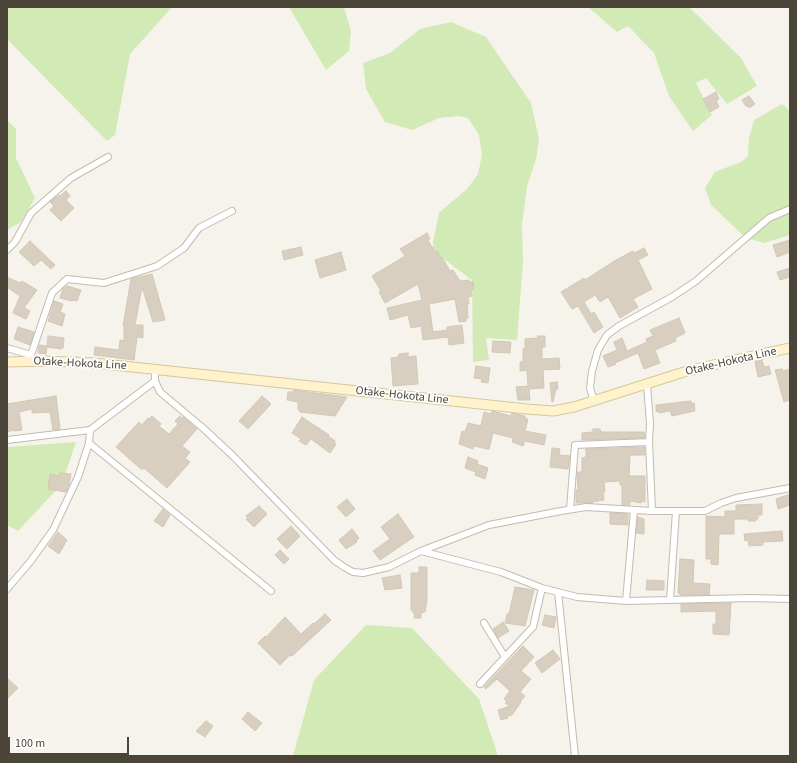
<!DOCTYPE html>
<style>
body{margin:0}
#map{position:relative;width:797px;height:763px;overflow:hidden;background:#f6f3ec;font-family:"Source Sans 3",sans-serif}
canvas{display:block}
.frame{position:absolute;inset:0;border:8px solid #4b4439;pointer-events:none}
.scale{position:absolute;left:8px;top:737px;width:121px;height:18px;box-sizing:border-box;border:2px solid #4b4439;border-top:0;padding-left:5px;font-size:12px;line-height:14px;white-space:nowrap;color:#4b4439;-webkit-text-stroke:3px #fff;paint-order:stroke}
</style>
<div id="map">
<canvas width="797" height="763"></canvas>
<div class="frame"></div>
<div class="scale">100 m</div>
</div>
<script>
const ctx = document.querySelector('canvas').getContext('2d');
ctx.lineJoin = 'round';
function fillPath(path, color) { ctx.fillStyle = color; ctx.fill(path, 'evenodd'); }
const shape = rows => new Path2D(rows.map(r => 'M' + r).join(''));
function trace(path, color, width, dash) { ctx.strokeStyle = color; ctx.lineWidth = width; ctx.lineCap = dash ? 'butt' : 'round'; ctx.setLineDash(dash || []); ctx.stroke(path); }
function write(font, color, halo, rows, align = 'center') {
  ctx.font = font + ' "Source Sans 3",sans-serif'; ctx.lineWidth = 3.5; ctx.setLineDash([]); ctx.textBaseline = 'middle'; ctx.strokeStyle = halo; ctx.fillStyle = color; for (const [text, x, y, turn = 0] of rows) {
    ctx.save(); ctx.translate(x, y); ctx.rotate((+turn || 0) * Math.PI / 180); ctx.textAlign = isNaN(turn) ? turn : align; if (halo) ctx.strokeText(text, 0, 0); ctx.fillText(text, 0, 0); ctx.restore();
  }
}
fillPath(shape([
 [7,7,172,7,130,54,115,135,107,141,7,39],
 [289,7,344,7,351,31,349,51,326,70],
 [588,7,689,7,741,58,757,86,727,104,706,78,696,83,712,115,693,131,669,96,654,53,628,26,617,32],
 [451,22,486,37,531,103,539,139,536,159,527,186,522,224,523,263,517,340,486,338,489,360,473,362,472,280,433,251,433,242,439,213,467,189,478,174,482,155,479,135,468,118,458,116,439,118,412,130,385,122,366,89,363,63,390,53,420,29],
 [782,104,790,111,790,235,764,243,746,238,711,205,705,188,715,172,741,162,748,156,749,138,754,120],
 [7,120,16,129,16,158,35,198,21,222,7,230],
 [76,442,62,484,18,531,7,525,7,447],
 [366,625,412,628,479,699,498,756,293,756,314,680]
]), '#d2eab5');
const building = shape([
 [716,92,719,99,716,101,719,107,710,112,703,99,716,92],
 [749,96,755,104,749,108,748,106,746,106,742,100,749,96],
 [66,191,70,196,66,200,74,208,61,221,50,210,54,206,50,202,59,195,60,196,66,191],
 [427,233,430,239,428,240,435,252,437,251,441,258,442,257,450,271,453,270,460,281,469,280,469,282,473,282,474,289,471,290,472,296,468,297,469,304,467,304,468,318,466,318,466,321,459,322,455,299,429,304,433,332,447,330,447,327,462,325,464,343,449,345,448,337,423,340,421,326,411,328,408,315,390,320,387,308,422,300,418,284,385,303,379,292,381,291,372,276,405,256,400,249,427,233],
 [790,240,790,252,777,257,773,245,790,240],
 [30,241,55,265,51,269,41,260,34,266,19,252,30,241],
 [301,247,303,255,284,260,282,251,301,247],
 [644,248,648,255,638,260,652,289,633,299,638,307,620,318,608,297,600,302,595,295,584,302,591,314,594,312,603,327,594,333,578,306,572,309,561,292,584,278,585,280,616,260,633,251,634,253,644,248],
 [341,252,346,270,320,278,315,260,341,252],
 [790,268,790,277,780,280,777,272,790,268],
 [152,274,165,320,153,322,142,287,135,325,143,325,143,338,137,337,134,360,94,355,95,347,119,350,120,340,124,341,124,326,123,326,131,279,152,274],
 [9,278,20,283,22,281,37,290,24,308,30,311,26,319,13,313,20,296,7,287,7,281,9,278],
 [67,286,81,290,77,301,73,300,72,301,60,298,63,289,67,286],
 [54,301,63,304,60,312,65,314,62,326,48,321,54,301],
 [679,318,685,333,675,338,676,341,655,350,660,363,644,369,638,353,615,363,616,364,608,367,603,356,617,350,614,342,622,338,627,351,647,342,646,339,653,336,650,330,679,318],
 [18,327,34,332,30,345,14,339,18,327],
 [48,336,64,338,63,348,61,348,61,349,47,347,46,354,38,353,39,345,47,346,48,336],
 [538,336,545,336,545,347,542,347,542,359,559,358,560,369,543,370,544,388,529,389,530,400,518,400,516,387,528,386,527,370,520,371,520,362,523,362,523,349,525,349,525,339,538,338,538,336],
 [493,341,511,342,510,353,492,352,493,341],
 [408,353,408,357,416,356,418,384,393,386,391,358,398,357,399,354,408,353],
 [762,360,764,367,769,366,771,374,758,377,755,362,762,360],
 [476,366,490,368,488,383,481,382,482,379,474,378,476,366],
 [782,369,783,371,790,369,790,400,784,402,775,370,782,369],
 [557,382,558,389,556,389,553,402,552,402,550,383,557,382],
 [294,390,300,391,347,397,335,416,300,412,298,409,298,402,287,400,288,392,293,392,294,390],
 [56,396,60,429,53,430,50,412,32,413,32,409,19,412,22,430,14,431,14,430,7,432,7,404,56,396],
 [262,396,271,404,248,429,239,421,262,396],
 [691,401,691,404,694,403,695,411,672,416,670,411,659,413,658,411,656,412,656,405,691,401],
 [492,411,511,416,512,413,525,416,525,419,528,419,525,431,546,435,544,445,525,441,523,446,512,442,513,438,493,433,489,449,487,449,474,446,473,449,459,444,462,431,465,432,468,423,481,426,484,412,491,414,492,411],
 [152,416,161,424,159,426,169,434,178,424,175,421,180,416,182,419,183,417,197,429,182,446,190,452,185,458,190,462,167,488,144,468,142,470,116,447,139,422,142,425,148,418,149,419,152,416],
 [302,417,329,435,328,436,335,441,334,443,336,444,330,453,311,439,306,445,299,441,301,439,292,433,302,417],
 [593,429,600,429,601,432,644,432,645,438,582,440,582,433,593,432,593,429],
 [644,447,645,455,630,455,629,476,645,476,645,502,641,501,641,503,630,501,630,505,622,505,622,485,620,485,620,481,604,482,605,492,603,492,604,500,592,502,593,503,576,503,576,490,578,490,577,472,582,472,582,458,586,457,586,449,644,447],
 [552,448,560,449,559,455,570,456,568,469,550,467,552,448],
 [468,457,478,461,477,464,488,468,485,479,475,475,476,472,465,468,468,457],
 [60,473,71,474,69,485,66,492,48,489,50,474,59,476,60,473],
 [790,494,790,505,778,509,776,499,790,494],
 [347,499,355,509,346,517,337,507,347,499],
 [762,504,762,515,758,515,758,519,756,519,756,521,748,521,748,519,734,519,734,534,719,534,718,565,711,564,711,559,706,559,706,516,725,517,725,511,736,511,736,505,762,504],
 [259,506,267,514,254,527,246,519,248,518,246,516,259,506],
 [163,509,170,515,163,527,154,521,163,509],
 [610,513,628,514,628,525,610,524,610,513],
 [398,514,414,537,380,560,373,551,390,539,381,527,398,514],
 [638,517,644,519,644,534,636,533,638,517],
 [291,526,300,536,287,549,277,539,291,526],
 [352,529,359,538,356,541,357,542,346,549,339,540,352,529],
 [782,531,783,541,763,542,763,545,749,546,748,540,745,541,744,534,782,531],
 [58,532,67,540,59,554,48,546,58,532],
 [280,550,289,559,284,564,275,555,280,550],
 [680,559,694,560,693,583,710,584,709,595,681,595,678,593,680,559],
 [419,567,427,567,427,600,425,612,421,613,421,618,414,618,415,613,413,613,413,611,411,610,411,573,419,573,419,567],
 [400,575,402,588,385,590,382,578,400,575],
 [647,580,664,581,664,590,646,590,647,580],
 [515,587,534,590,525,626,505,623,507,614,509,614,515,587],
 [731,603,729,635,713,634,713,624,716,624,716,611,681,612,681,604,731,603],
 [325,614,331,620,292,656,290,655,280,665,258,643,265,636,266,637,285,617,301,634,313,623,314,624,325,614],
 [545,615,556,617,554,628,542,625,545,615],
 [503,622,509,631,498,638,493,629,503,622],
 [523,646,534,657,521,671,531,679,520,692,525,696,519,703,521,702,512,715,507,716,508,718,501,720,498,710,510,706,505,703,507,701,504,699,510,691,497,679,486,689,484,687,523,646],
 [553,650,560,659,542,673,535,663,553,650],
 [7,678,18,688,7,699,7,678],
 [248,712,262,723,255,731,242,719,248,712],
 [206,721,213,726,205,737,196,731,206,721]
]);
fillPath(building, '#d8cfc1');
trace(building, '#d3c7b4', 1);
const street = shape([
 [7,250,15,242,31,213,71,178,108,157],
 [7,348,31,355],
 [29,361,52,293,67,279,104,283,157,266,184,248,199,228,232,211],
 [155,381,160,392,203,428,232,455,334,560,344,567,353,572,363,573,389,567,421,551,489,525,561,511,586,507,652,511,705,511,721,503,736,498,790,488],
 [647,384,650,424,649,442,652,511],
 [594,401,590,388,592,371,598,350,607,335,619,326,672,297,696,281,769,218,790,209],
 [7,440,90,430,155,381,155,369],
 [89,443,271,591],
 [570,509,575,445,649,442],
 [421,551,501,572,542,588,577,597,626,601,751,598,790,599],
 [7,589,30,562,53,530,78,477,89,443,90,430],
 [558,592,575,756],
 [670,600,676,511],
 [626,601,634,510],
 [484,623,505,657],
 [480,684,533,627,542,588]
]);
const secondary = shape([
 [7,362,44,361,95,363,527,409,553,411,574,407,687,371,748,357,790,348]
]);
trace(street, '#c2bbae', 8);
trace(secondary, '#d6c79b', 11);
trace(street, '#fff', 6);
trace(secondary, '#fff3cd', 9);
write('12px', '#4b4439', '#fff', [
 ["Otake-Hokota Line",731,362,-13],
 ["Otake-Hokota Line",80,364,3],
 ["Otake-Hokota Line",402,396,6]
]);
</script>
